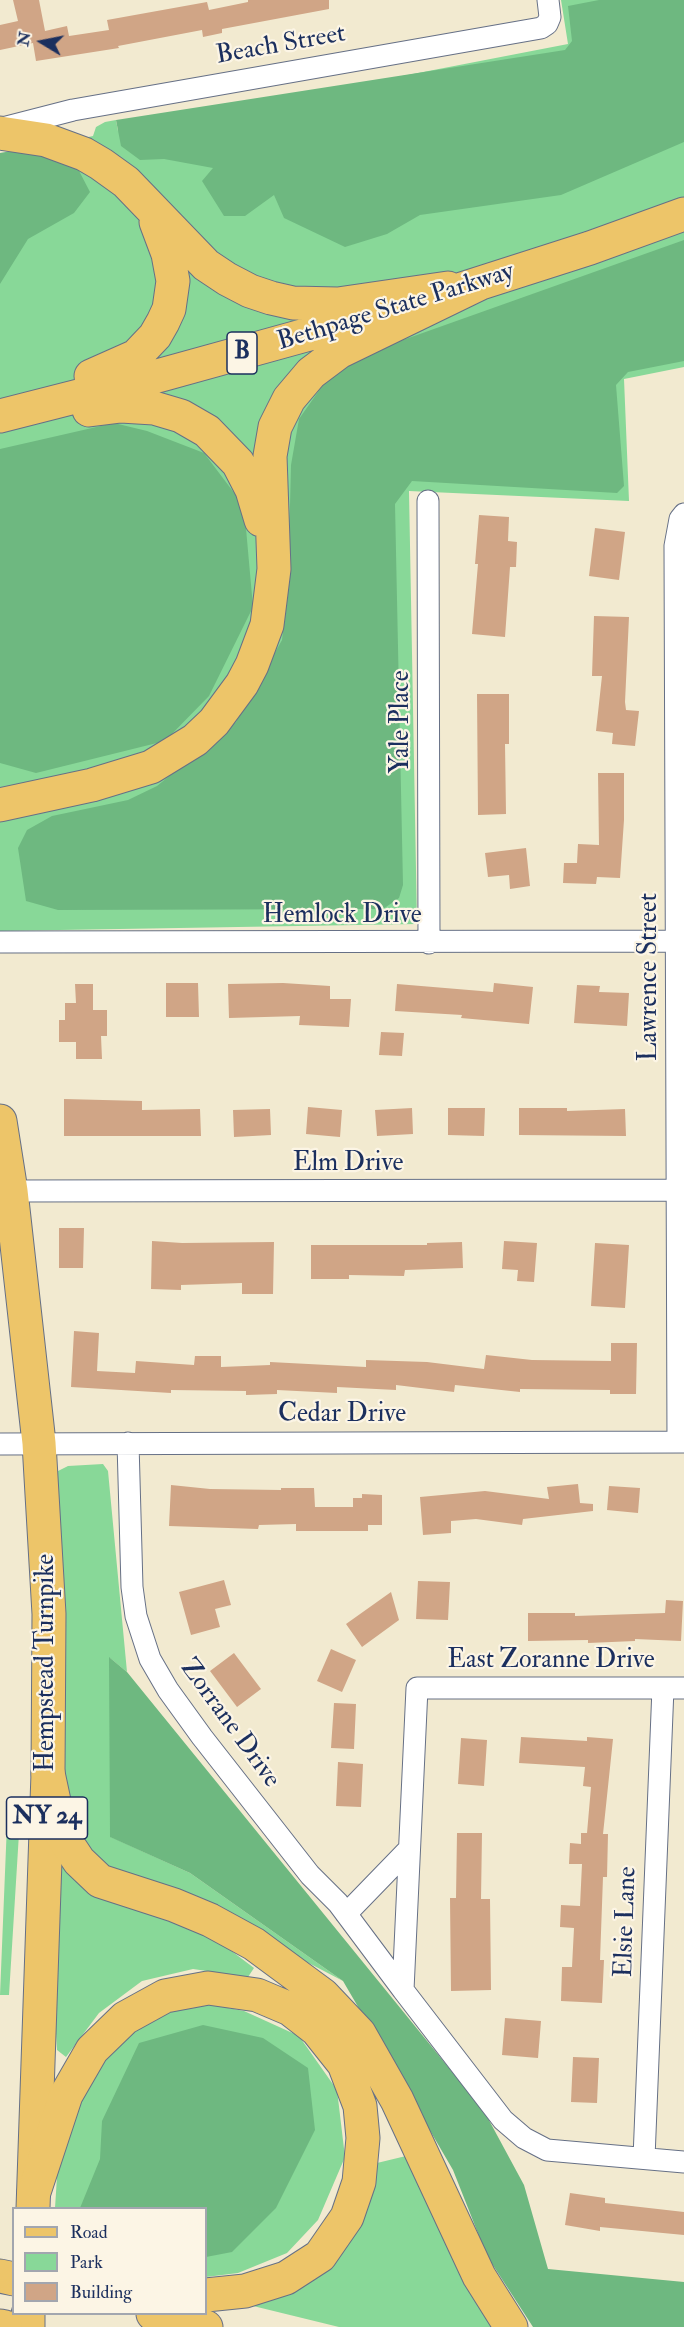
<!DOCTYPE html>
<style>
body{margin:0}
#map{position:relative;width:684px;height:2327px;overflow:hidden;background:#f2ead0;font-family:"IM FELL Double Pica",serif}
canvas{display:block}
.legend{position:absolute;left:12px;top:2207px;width:195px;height:108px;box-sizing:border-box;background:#fcf5e5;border:2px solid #a2a6af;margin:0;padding:8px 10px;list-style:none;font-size:18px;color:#1b2f5e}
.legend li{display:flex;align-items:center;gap:12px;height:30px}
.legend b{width:30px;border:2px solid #a2a6af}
.north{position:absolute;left:12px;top:12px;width:60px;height:60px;-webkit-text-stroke:4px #fcf5e5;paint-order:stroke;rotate:280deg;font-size:16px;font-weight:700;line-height:24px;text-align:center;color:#1b2f5e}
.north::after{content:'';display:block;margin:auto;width:21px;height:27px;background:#1b2f5e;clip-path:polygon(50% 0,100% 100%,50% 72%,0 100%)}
</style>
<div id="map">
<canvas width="684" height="2327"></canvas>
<ul class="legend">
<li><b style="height:8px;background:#edc569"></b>Road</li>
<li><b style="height:16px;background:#88d898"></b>Park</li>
<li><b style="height:16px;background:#d0a586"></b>Building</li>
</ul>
<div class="north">N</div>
</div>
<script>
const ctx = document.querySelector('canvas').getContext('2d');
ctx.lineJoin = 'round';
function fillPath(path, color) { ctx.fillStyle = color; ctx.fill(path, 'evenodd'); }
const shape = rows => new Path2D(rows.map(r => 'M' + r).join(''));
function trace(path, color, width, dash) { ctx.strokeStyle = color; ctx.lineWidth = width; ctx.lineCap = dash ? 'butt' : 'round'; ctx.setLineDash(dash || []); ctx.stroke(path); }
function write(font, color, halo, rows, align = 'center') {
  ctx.font = font + ' "IM FELL Double Pica",serif'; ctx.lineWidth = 4.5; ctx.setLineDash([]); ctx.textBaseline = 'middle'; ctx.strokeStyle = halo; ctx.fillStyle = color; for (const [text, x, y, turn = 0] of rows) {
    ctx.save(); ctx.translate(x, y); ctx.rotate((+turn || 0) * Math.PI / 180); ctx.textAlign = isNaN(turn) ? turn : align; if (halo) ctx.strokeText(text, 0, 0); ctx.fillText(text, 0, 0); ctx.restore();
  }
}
fillPath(shape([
 [561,0,684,0,684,367,624,379,629,501,409,491,417,924,0,931,0,156,93,136,96,127,105,122,116,120,118,131,568,44],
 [103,1464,108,1471,127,1672,110,1658,111,1837,190,1873,343,1981,219,1916,100,1872,61,1804,56,1472,68,1466],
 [8,1799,21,1801,9,1995,0,1995],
 [57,1853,186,1925,221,1943,254,1968,248,1977,193,1969,142,1981,99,2013,66,2057,57,2050,53,1983],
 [197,2002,244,2011,299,2036,337,2090,345,2157,318,2220,287,2253,238,2273,206,2277,206,2208,55,2208,60,2130,123,2030],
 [406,2156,494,2327,339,2327,245,2304,288,2292,377,2163]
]), '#88d898');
fillPath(shape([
 [599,0,684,0,684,142,561,195,420,215,387,234,345,247,284,218,274,195,245,216,224,216,202,181,213,168,164,159,140,160,121,146,116,120,565,50,572,41,568,6],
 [28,148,77,167,90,192,74,213,28,239,0,284,0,153],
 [684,240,684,361,628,372,616,385,624,486,617,493,412,481,395,504,403,885,399,898,383,909,58,910,26,901,18,848,27,830,52,816,128,800,157,786,236,722,282,640,288,585,291,465,299,419,325,382,358,356],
 [114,423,147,431,204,453,244,506,253,607,209,696,165,741,36,773,0,763,0,449],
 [109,1657,127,1672,484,2111,524,2185,548,2269,684,2282,684,2327,533,2327,487,2256,453,2170,343,1981,190,1873,110,1837],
 [203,2025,263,2038,308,2068,315,2130,276,2208,232,2252,206,2257,206,2208,80,2208,100,2159,102,2121,139,2043]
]), '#6eb880');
fillPath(shape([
 [13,0,39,0,45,31,67,26,69,36,109,30,107,20,207,2,209,10,248,2,248,0,329,0,329,9,222,29,222,33,203,37,202,30,118,46,119,48,36,61,33,43,0,50,0,25,18,21],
 [479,515,509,517,508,541,517,542,516,567,510,567,505,637,472,634,478,564,475,564],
 [595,528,625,532,619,580,589,576],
 [594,616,629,617,625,702,626,710,639,711,635,746,612,744,613,733,596,731,602,676,592,676],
 [477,694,509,694,509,744,505,744,506,814,478,815],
 [598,773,624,773,624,820,620,878,597,877,596,884,563,883,564,863,577,863,578,844,599,845],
 [526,848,530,886,510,889,509,875,488,877,485,853],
 [166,983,198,983,199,1017,166,1017],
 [283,983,330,986,330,999,351,999,349,1027,299,1025,300,1016,229,1018,228,984],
 [494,983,533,987,529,1024,461,1018,462,1015,395,1011,397,984,493,992],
 [75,984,93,984,93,1010,107,1010,107,1036,101,1036,102,1059,76,1059,76,1042,59,1042,59,1020,65,1020,65,1003,76,1003],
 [577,985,600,986,599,992,629,993,627,1026,574,1023],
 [381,1032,404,1033,402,1056,379,1055],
 [64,1099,142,1101,142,1110,200,1109,201,1136,64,1136],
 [308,1107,342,1110,340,1137,306,1134],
 [412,1108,413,1134,377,1136,375,1110],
 [448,1108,485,1108,484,1136,448,1135],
 [519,1108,567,1108,567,1111,625,1109,626,1136,519,1135],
 [270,1109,271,1135,234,1137,233,1110],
 [59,1228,84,1228,83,1268,59,1268],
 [152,1241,182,1243,274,1242,273,1294,242,1294,242,1283,181,1285,181,1290,151,1289],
 [504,1241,537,1243,534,1282,517,1281,518,1270,502,1269],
 [462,1242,463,1268,405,1270,404,1276,349,1275,349,1279,311,1279,311,1245,427,1245,427,1243],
 [595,1243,629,1245,625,1308,591,1306],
 [74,1331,99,1333,97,1371,135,1373,136,1361,194,1365,195,1356,221,1356,221,1367,270,1365,270,1362,366,1367,366,1360,427,1362,484,1369,486,1355,532,1360,611,1361,611,1343,637,1343,636,1394,610,1394,610,1390,520,1389,520,1392,455,1385,454,1392,396,1385,396,1390,337,1387,337,1393,277,1390,277,1394,246,1395,246,1391,171,1390,171,1393,71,1387],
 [578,1484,580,1503,593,1504,593,1511,523,1519,522,1525,476,1519,451,1521,451,1533,423,1535,420,1497,485,1491,549,1499,547,1487],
 [171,1485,210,1489,281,1490,281,1488,314,1488,315,1507,353,1507,353,1498,362,1498,362,1494,382,1495,382,1525,368,1525,368,1531,296,1531,296,1524,259,1525,258,1529,169,1526],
 [609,1486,640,1488,638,1513,607,1510],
 [224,1580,231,1605,215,1609,220,1627,191,1635,179,1592],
 [418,1581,450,1582,448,1620,416,1619],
 [391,1592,399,1620,362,1647,346,1624],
 [666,1600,683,1601,681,1641,635,1639,635,1641,588,1643,588,1640,528,1641,528,1613,575,1613,575,1616,665,1613],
 [331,1649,356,1660,342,1692,317,1681],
 [234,1653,261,1689,237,1707,210,1671],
 [334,1703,356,1704,354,1749,331,1748],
 [521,1737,587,1741,587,1737,613,1739,603,1834,608,1834,607,1877,603,1877,600,1960,604,1960,602,2003,561,2001,562,1967,572,1967,574,1928,560,1927,561,1905,580,1906,582,1864,569,1864,570,1843,581,1844,581,1833,587,1833,591,1787,583,1786,585,1767,519,1763],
 [461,1738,487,1740,484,1786,458,1784],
 [338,1762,363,1764,361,1807,336,1806],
 [457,1833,482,1833,481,1899,490,1899,491,1990,451,1991,450,1898,456,1898],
 [505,2018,541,2021,538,2058,502,2055],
 [573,2057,599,2058,597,2103,571,2102],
 [570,2193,605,2198,605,2203,684,2212,684,2235,600,2227,600,2231,565,2225]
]), '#d0a586');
const minor = shape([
 [3,128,73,110,541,28,547,24,550,17,548,0],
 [428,501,429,943],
 [0,942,684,941],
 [11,1191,684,1190],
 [678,1442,675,546,680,519,684,514],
 [128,1443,132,1587,136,1616,150,1659,168,1690,202,1737,310,1875,338,1903,403,1990],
 [0,1444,684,1442],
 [684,1688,417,1688,403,1990,503,2120,524,2138,547,2150,684,2162],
 [346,1914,409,1849],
 [644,2158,663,1688]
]);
const primary = shape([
 [0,1121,11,1191,39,1443,49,1614,48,1773,33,2208],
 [28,2327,28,2314]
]);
const trunk = shape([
 [0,133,46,140,84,154,101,164,126,182,206,265,227,279,250,291,271,298,293,303,338,304,448,288],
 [462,289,590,248,684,214],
 [91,376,136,356,155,336,163,322,169,309,173,281,168,254,156,222],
 [89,410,121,406,154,408,181,416,207,431,238,463,252,490,261,520],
 [0,416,161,375,378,315],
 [0,805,92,785,151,767,195,740,214,722,242,684,252,665,267,625,274,569,270,456,275,427,289,399,311,373,339,352,481,283]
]);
const motorway = shape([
 [48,1773,61,1834,79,1861,100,1881,174,1905,210,1920,254,1944,323,1995,359,2033,397,2100,479,2276,511,2327],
 [34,2192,66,2095,92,2050,125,2018,165,1996,208,1988,257,1995,290,2009,317,2030,344,2064,360,2106,363,2138,359,2182,347,2217,320,2256,286,2278,245,2291,206,2295],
 [0,2276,14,2279],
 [153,2314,206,2327],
 [0,2326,5,2327]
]);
trace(minor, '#667086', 23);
trace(primary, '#667086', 35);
trace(trunk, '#667086', 35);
trace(motorway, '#667086', 35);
trace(minor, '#fff', 21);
trace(primary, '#edc569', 33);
trace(trunk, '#edc569', 33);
trace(motorway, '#edc569', 33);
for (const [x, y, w] of [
 [242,353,30],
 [47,1818,81]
]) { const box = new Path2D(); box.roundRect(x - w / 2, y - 21, w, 42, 4.5); ctx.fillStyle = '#fcf5e5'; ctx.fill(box); trace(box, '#1b2f5e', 1.5); }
write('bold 24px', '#1b2f5e', null, [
 ["B",242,353],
 ["NY 24",47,1818]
]);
write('26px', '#1b2f5e', '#fcf5e5', [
 ["Beach Street",281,46,-10],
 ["Bethpage State Parkway",396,308,-17],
 ["Yale Place",402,722,-90],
 ["Hemlock Drive",342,916],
 ["Lawrence Street",650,977,-90],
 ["Elm Drive",348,1164],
 ["Cedar Drive",342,1415],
 ["East Zoranne Drive",551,1661],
 ["Hempstead Turnpike",47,1663,-90],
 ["Zorrane Drive",229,1724,54],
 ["Elsie Lane",627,1922,-88]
]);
</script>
